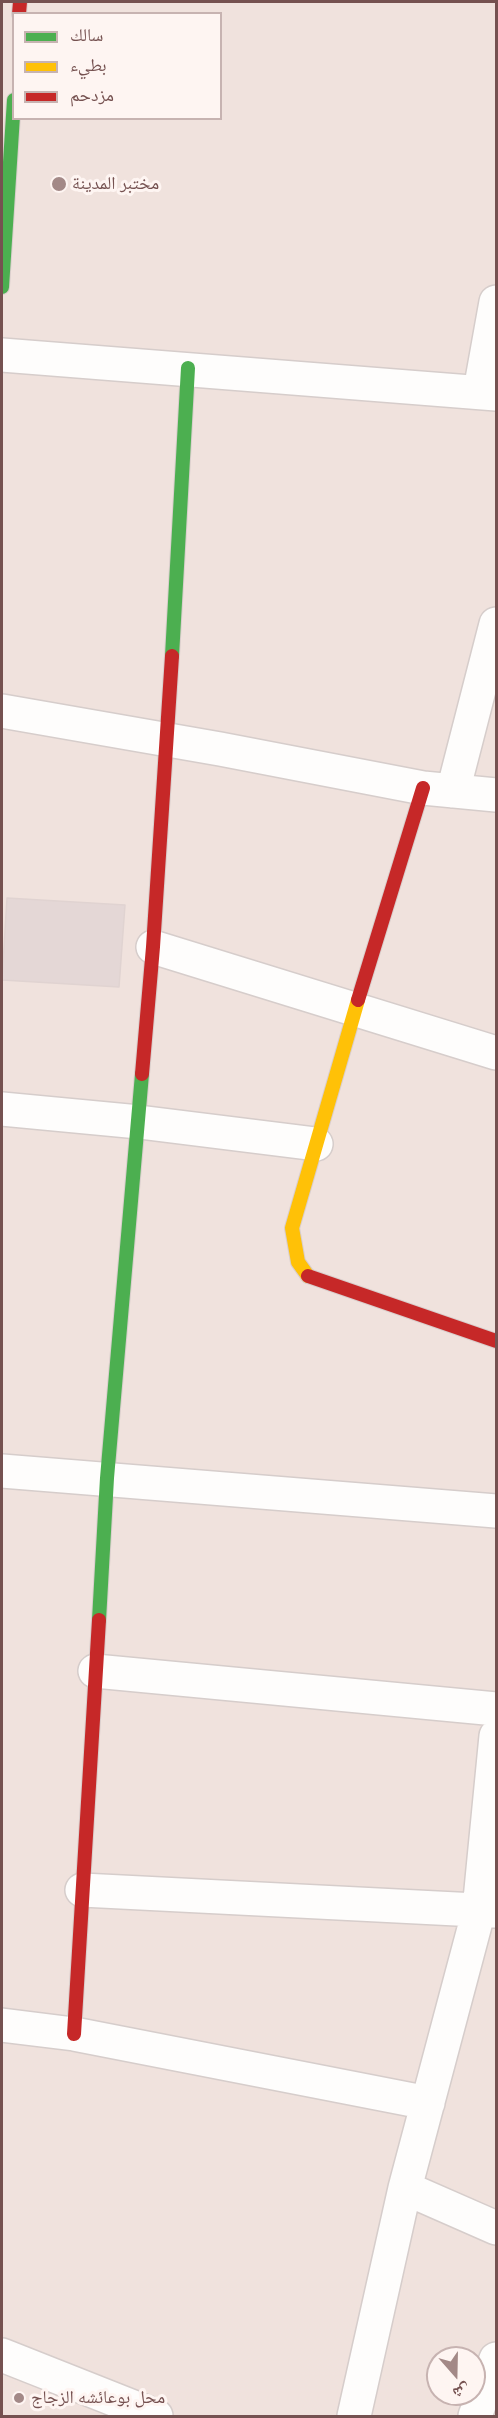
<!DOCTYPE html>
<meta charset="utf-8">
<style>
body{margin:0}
#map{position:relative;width:498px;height:2418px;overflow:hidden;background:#f8f1ee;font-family:Karla,"Noto Naskh Arabic",sans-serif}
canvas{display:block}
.frame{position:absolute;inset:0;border:3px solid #755150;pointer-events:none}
.legend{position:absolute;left:12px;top:12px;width:210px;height:108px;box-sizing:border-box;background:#fef5f2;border:2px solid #c7b3b1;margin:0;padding:8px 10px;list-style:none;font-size:18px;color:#755150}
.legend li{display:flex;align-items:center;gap:12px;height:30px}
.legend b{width:30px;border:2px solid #c7b3b1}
.north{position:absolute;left:426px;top:2346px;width:60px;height:60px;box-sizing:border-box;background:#fef5f2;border:2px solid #c7b3b1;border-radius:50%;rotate:160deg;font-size:16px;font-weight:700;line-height:24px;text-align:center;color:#755150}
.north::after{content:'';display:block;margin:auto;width:21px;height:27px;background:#a38987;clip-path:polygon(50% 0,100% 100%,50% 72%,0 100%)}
</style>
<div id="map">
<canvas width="498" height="2418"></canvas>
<div class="frame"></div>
<ul class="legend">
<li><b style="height:8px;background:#4caf50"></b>سالك</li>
<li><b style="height:8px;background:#ffc107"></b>بطيء</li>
<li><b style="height:8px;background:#c62828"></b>مزدحم</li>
</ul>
<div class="north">ش</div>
</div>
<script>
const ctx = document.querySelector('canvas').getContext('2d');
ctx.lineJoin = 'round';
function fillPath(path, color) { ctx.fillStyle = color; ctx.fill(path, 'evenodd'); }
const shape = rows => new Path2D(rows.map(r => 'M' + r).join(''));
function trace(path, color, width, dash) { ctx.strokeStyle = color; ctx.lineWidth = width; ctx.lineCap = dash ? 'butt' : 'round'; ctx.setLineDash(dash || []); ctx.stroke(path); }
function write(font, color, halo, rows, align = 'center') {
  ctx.font = font + ' Karla,"Noto Naskh Arabic",sans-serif'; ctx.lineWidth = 6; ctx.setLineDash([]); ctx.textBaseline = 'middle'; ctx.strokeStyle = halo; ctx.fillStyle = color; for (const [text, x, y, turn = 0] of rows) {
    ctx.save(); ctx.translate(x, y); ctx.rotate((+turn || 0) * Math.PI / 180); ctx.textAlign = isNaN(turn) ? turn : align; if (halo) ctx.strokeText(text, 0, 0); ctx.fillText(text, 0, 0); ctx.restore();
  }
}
fillPath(shape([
 [2,2,496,2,496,2416,2,2416],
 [14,14,220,14,220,118,14,118],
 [438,2358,474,2358,474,2394,438,2394]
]), '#f0e2dd');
const building = shape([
 [7,898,125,905,119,987,2,980,7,898]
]);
fillPath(building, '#e4d7d6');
trace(building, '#e0d3d1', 1.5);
const street = shape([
 [2,355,496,394],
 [480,391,496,302],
 [2,711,220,749,423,788,496,795],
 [453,791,496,624],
 [153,947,496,1053],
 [2,1109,139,1122,316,1144],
 [2,1471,496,1511],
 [95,1671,496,1709],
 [82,1890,496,1911],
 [2,2025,74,2034,428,2103],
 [405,2188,496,2228],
 [2,2355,156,2416],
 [354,2416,405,2188,479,1910,496,1736],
 [475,2416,496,2359]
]);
const fast = shape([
 [2,287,14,100],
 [172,656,188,368],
 [99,1620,107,1478,142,1074]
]);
const slow = shape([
 [308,1276,298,1262,292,1228,358,1000]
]);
const jam = shape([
 [19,14,20,2],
 [358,1000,423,788],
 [142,1074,153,947,172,656],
 [308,1276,496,1341],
 [74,2034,99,1620]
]);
trace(street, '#d6cdcb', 36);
trace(fast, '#d9cecc', 16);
trace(slow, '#d9cecc', 16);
trace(jam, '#d9cecc', 16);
trace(street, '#fefdfc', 33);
trace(fast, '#4caf50', 14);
trace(slow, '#ffc107', 14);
trace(jam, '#c62828', 14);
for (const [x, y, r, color] of [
 [59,184,8,"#a38987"],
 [19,2398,6,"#a38987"]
]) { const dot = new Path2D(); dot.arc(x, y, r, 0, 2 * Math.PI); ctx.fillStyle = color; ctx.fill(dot); trace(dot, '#fef5f2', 2); }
write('18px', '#755150', '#fef5f2', [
 ["مختبر المدينة",72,184],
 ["محل بوعائشه الزجاج",31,2398]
], 'left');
</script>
